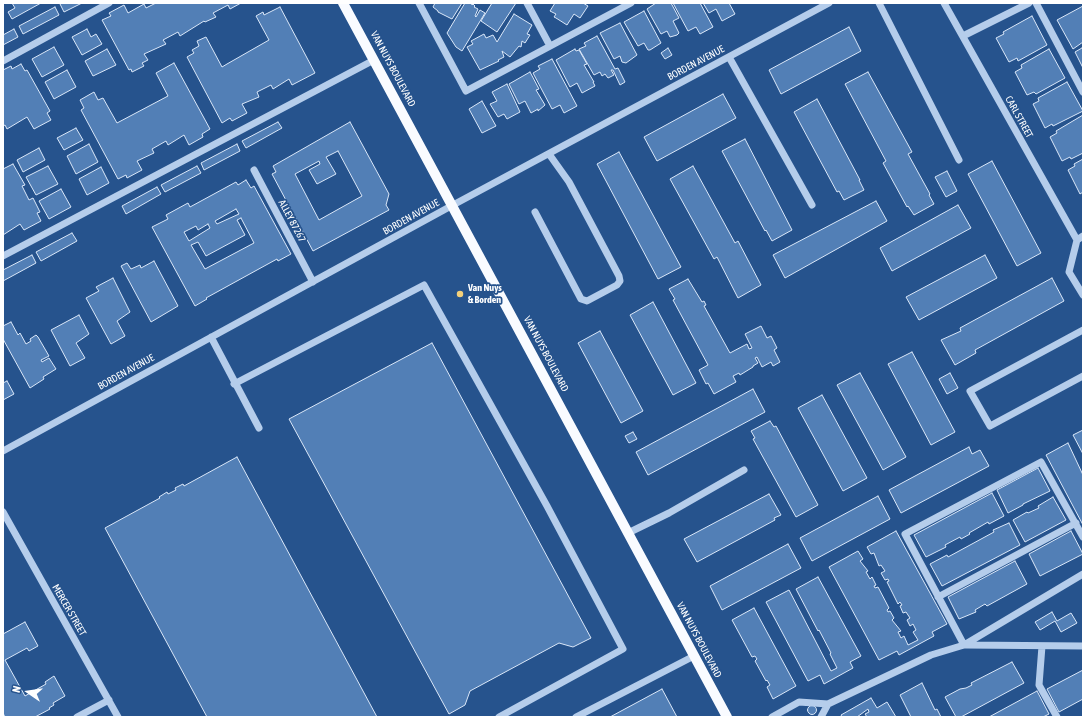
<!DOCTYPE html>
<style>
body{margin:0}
#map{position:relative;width:1086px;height:720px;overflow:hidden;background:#26538d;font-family:"Asap Condensed",sans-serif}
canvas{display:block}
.frame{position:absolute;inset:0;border:4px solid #fff;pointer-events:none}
.north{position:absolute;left:8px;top:672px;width:40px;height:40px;-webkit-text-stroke:3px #26538d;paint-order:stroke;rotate:283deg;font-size:11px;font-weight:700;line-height:16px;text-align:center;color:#fff}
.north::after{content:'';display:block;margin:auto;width:14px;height:18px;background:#fff;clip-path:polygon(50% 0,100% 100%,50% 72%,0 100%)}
</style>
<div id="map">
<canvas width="1086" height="720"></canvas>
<div class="frame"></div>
<div class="north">N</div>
</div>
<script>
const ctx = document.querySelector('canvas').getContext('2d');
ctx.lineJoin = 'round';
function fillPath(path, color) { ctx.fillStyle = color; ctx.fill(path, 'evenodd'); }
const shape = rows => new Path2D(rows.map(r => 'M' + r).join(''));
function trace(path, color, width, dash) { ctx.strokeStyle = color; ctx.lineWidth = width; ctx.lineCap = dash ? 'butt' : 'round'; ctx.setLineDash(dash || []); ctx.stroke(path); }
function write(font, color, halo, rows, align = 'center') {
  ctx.font = font + ' "Asap Condensed",sans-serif'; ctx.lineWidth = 3.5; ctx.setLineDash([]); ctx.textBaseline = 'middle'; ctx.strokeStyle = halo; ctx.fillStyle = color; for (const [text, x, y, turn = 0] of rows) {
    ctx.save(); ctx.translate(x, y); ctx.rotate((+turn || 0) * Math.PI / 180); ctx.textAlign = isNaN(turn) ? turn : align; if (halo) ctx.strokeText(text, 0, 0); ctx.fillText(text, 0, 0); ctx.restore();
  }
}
const building = shape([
 [12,3,41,3,12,19,8,12,15,8,12,3],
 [63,3,82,3,64,12,60,4,63,3],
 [156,3,241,3,230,9,228,5,213,13,216,17,205,22,204,21,180,36,178,32,163,40,166,44,144,54,148,60,142,63,144,66,132,72,131,69,129,70,102,20,111,16,109,13,124,5,128,13,144,4,146,8,156,3],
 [435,3,462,3,452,19,438,12,438,11,433,7,435,3],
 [465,3,471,3,472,5,473,4,475,6,474,7,478,9,475,16,476,17,480,10,485,13,462,51,456,47,447,33,465,3],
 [492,3,516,3,497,32,481,21,492,3],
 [555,3,583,3,588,6,580,18,574,14,567,25,556,18,554,17,556,14,550,11,555,3],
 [656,3,671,3,679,18,673,21,679,33,677,35,670,37,667,31,661,34,647,9,656,3],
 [673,3,700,3,713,27,700,34,696,27,688,31,673,3],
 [703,3,729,3,735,14,722,21,716,9,709,13,703,3],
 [1083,6,1083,42,1073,49,1057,20,1083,6],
 [55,7,59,15,23,34,19,26,55,7],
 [280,7,315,73,292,85,289,79,273,89,271,85,257,92,259,97,242,104,247,113,232,121,230,118,222,123,187,57,194,53,192,50,199,46,197,41,206,37,222,67,227,64,269,40,256,16,263,12,264,15,280,7],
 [644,11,661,43,650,50,648,50,644,43,638,46,624,22,644,11],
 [514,14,532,25,527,34,530,35,525,43,522,41,521,47,519,46,510,57,502,51,504,57,498,60,499,61,480,70,467,47,473,44,471,41,484,34,486,38,493,35,497,42,514,14],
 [1032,16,1047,45,1018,61,1017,58,1009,62,996,38,1004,34,1003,32,1032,16],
 [620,23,637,55,626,63,622,62,620,56,614,59,600,33,620,23],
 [849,27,861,51,781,94,769,70,849,27],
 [14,29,18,37,3,45,3,35,14,29],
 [87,29,91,37,96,34,102,44,82,55,72,37,87,29],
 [597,36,615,69,618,68,625,82,620,85,613,70,611,70,614,75,608,78,605,74,602,76,600,72,594,75,579,49,586,46,584,43,597,36],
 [54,47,64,65,42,77,32,59,54,47],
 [668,48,672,55,665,59,661,53,668,48],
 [1082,48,1083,49,1083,68,1075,52,1082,48],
 [107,49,116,65,93,76,85,61,107,49],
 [575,49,576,51,579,50,587,64,584,65,594,82,593,82,595,86,582,93,577,83,570,87,556,60,575,49],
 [1049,49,1065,78,1036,94,1034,92,1027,95,1015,72,1022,68,1021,65,1049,49],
 [552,59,577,106,564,113,560,105,552,109,533,73,540,69,538,66,552,59],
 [174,63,210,129,202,134,203,137,189,145,184,135,168,145,166,141,152,149,154,153,137,161,142,170,127,178,126,175,118,179,81,110,84,108,80,100,94,92,98,100,103,98,117,123,168,96,156,73,174,63],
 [21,64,25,71,27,70,50,111,47,113,51,120,34,129,27,117,7,129,5,125,3,126,3,70,11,66,12,69,21,64],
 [67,70,76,87,54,99,45,82,67,70],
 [530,72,539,89,536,90,545,105,538,111,538,109,531,113,525,101,519,104,509,84,530,72],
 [868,72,912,152,908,154,930,194,929,195,934,204,914,215,908,206,907,207,883,163,886,161,845,84,868,72],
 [1067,82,1083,111,1053,126,1052,124,1045,128,1033,104,1039,101,1038,98,1067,82],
 [507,84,520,112,507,119,504,114,498,117,490,104,497,101,492,92,507,84],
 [723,94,736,118,657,161,644,137,723,94],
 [817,99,860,180,859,180,864,190,844,200,839,191,837,192,794,112,817,99],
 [482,101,496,126,482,133,469,109,482,101],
 [1083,115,1083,153,1071,159,1070,157,1062,161,1050,137,1057,133,1056,131,1083,115],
 [278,122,282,128,246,148,242,141,278,122],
 [350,122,389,194,386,205,389,210,313,251,272,174,276,172,273,166,350,122],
 [338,151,362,196,319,220,295,174,319,161,320,164,309,170,317,184,336,174,326,157,338,151],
 [76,128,83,140,64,150,57,138,76,128],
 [745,139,792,230,772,241,766,230,765,231,722,151,745,139],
 [89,144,98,162,76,174,67,156,89,144],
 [237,144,240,151,204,170,201,163,237,144],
 [39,148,45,160,23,172,17,160,39,148],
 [619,152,681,267,658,279,597,164,619,152],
 [1083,159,1083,192,1080,194,1068,170,1075,166,1074,164,1083,159],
 [992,161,1041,253,1017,266,968,174,992,161],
 [13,164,25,185,22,186,29,200,33,198,40,212,37,213,41,221,24,230,20,224,3,235,3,169,13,164],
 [48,166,58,184,36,195,26,177,48,166],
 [197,166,201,173,165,192,161,185,197,166],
 [693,166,735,243,738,241,761,285,738,298,717,257,714,259,670,179,693,166],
 [101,167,109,183,87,195,79,179,101,167],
 [947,171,957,191,946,197,935,177,947,171],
 [246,180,251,188,254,186,291,254,278,261,277,259,206,298,207,299,195,306,152,227,168,219,166,215,188,203,190,207,236,182,238,185,246,180],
 [236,209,239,214,217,224,215,221,236,209],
 [241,218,254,243,205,269,191,245,198,242,206,256,245,235,237,220,241,218],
 [208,224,210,228,189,241,184,232,196,226,198,230,208,224],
 [157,187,161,194,126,214,122,206,157,187],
 [61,189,71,207,49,219,39,201,61,189],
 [876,201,887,221,785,278,773,255,876,201],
 [958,205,971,228,892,271,880,248,958,205],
 [72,233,77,241,41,261,36,252,72,233],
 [32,255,36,263,3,281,3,270,32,255],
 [985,255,997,278,919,320,906,297,985,255],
 [154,261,178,306,151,322,121,266,127,263,131,269,140,265,141,268,154,261],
 [113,278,130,312,117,321,125,336,111,344,86,298,99,291,96,287,113,278],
 [1052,278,1064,301,975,350,976,353,955,365,941,340,961,331,960,328,1052,278],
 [688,279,702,302,704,301,706,305,704,306,730,353,747,344,749,349,752,348,745,334,761,326,767,338,771,336,777,348,774,350,780,362,773,366,771,362,762,367,757,357,755,358,758,363,753,366,753,367,740,375,739,373,733,376,736,382,714,394,708,383,706,384,699,370,708,365,673,300,675,299,669,289,688,279],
 [653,302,696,383,673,395,630,315,653,302],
 [79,315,89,334,76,343,85,358,70,366,51,330,79,315],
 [11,322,18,335,20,333,26,344,31,341,30,339,36,335,38,337,49,356,41,360,42,362,49,358,56,369,43,377,44,379,30,388,3,339,3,326,11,322],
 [600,331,643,411,621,423,578,343,600,331],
 [432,343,591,638,573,647,559,643,470,691,465,705,449,714,289,419,432,343],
 [912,352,955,432,931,445,888,364,912,352],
 [860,373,906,457,883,470,837,385,860,373],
 [950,373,958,388,947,394,939,379,950,373],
 [7,381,14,394,3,400,3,383,7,381],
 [753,389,765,412,648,475,636,452,753,389],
 [822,395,867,478,843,491,798,408,822,395],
 [770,421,774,427,776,426,818,505,796,517,753,439,755,438,751,431,770,421],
 [1083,430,1083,454,1073,435,1083,430],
 [633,432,637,439,629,443,625,436,633,432],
 [1068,443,1083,475,1083,525,1046,455,1068,443],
 [969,447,972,454,980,450,989,466,901,513,889,490,969,447],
 [237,457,377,717,207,717,105,528,160,498,159,497,167,492,168,494,176,490,175,488,183,484,184,486,237,457],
 [1038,468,1050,491,1023,504,1023,505,1008,513,997,490,1038,468],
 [992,493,1004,516,989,524,988,522,969,533,970,534,961,539,960,537,945,545,946,547,926,557,914,535,992,493],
 [769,494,781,515,774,518,775,520,697,562,684,539,769,494],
 [878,496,890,519,812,561,800,538,878,496],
 [1053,497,1066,520,1025,542,1013,520,1027,512,1028,513,1039,508,1038,506,1053,497],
 [1009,523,1020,545,942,586,930,564,947,555,948,557,994,532,993,530,1009,523],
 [896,531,947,624,932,632,934,636,899,655,897,651,879,660,829,567,858,551,863,559,860,561,868,571,866,572,870,579,872,577,876,585,874,586,875,588,878,587,889,608,887,610,888,612,890,611,894,618,892,620,901,631,898,632,901,638,904,636,908,645,918,640,913,632,916,630,913,624,910,626,907,620,910,618,906,612,903,613,900,606,902,605,900,602,898,604,887,582,889,581,888,579,885,580,881,573,885,571,881,565,879,566,874,553,871,554,867,547,896,531],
 [1071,531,1083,554,1040,576,1029,554,1071,531],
 [788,544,801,568,722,610,710,586,788,544],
 [1015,561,1027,584,987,606,985,604,975,610,976,612,959,619,948,597,1015,561],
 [818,577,861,656,850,662,853,668,824,684,820,675,808,681,766,602,789,590,831,671,837,668,830,654,831,653,819,630,818,631,796,589,818,577],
 [754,608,796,686,773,699,767,687,770,685,767,680,766,681,755,661,757,659,755,656,752,657,732,620,754,608],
 [1052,612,1057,621,1071,613,1077,623,1061,632,1055,621,1040,630,1035,622,1052,612],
 [25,622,38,646,29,651,27,648,5,660,25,696,46,684,45,682,54,676,65,696,53,703,54,705,49,708,50,709,35,717,5,717,3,713,3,634,25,622],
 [1012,662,1024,683,961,717,956,717,945,697,960,689,966,688,972,685,971,683,1012,662],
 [1083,670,1083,699,1059,712,1047,689,1083,670],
 [922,683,935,710,937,709,941,717,911,717,900,695,922,683],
 [662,689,677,717,610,717,662,689],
 [1037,691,1049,714,1043,717,989,717,1037,691],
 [871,698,877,708,887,702,896,717,867,717,865,714,869,712,868,709,857,717,842,717,841,715,871,698],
 '807.5 710a4.5 4.5 0 1 1 9 0a4.5 4.5 0 1 1-9 0Z'
]);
fillPath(building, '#527fb6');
trace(building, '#dae7f8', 1);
trace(shape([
 [419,3,466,91,631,3],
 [527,3,550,46],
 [879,3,959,160],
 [944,3,1077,240],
 [1036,3,1083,92],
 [963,36,1029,3],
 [729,57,812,205],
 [3,61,109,3],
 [254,170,313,282],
 [535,212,581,299,587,301,617,285,620,281,619,276,569,182,549,154],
 [1083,236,1077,240,1069,272,1083,295],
 [3,256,374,60],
 [1083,330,970,391,990,426,1083,376],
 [211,337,259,428],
 [234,384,424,285,547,506,623,649,499,717],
 [3,451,453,205,829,3],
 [3,512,118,717],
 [628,533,669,513,744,470],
 [938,597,1076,523],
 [964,645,905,534,1041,462,1083,537],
 [965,645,1083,646],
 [1042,646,1039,685,1057,717],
 [77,717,109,700],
 [576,717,694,656],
 [772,717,799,702,828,704,931,655,964,645,1083,574],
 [821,717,828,704]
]), '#b5cdeb', 7);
trace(shape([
 [343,3,727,717]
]), '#f9fbff', 10);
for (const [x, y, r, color] of [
 [460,294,4,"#f4d07a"]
]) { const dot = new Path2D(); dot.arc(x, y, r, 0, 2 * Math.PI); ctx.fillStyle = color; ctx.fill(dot); trace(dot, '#26538d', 1.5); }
write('10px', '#fff', '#26538d', [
 ["BORDEN AVENUE",696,63,-28],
 ["VAN NUYS BOULEVARD",393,69,62],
 ["CARL STREET",1019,117,61],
 ["BORDEN AVENUE",411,217,-29],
 ["ALLEY 87267",292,221,62],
 ["VAN NUYS BOULEVARD",546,354,62],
 ["BORDEN AVENUE",126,372,-29],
 ["MERCER STREET",69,610,60],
 ["VAN NUYS BOULEVARD",699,640,62]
]);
write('bold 10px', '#fff', '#26538d', [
 ["Van Nuys",468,288],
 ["& Borden",468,300]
], 'left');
</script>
